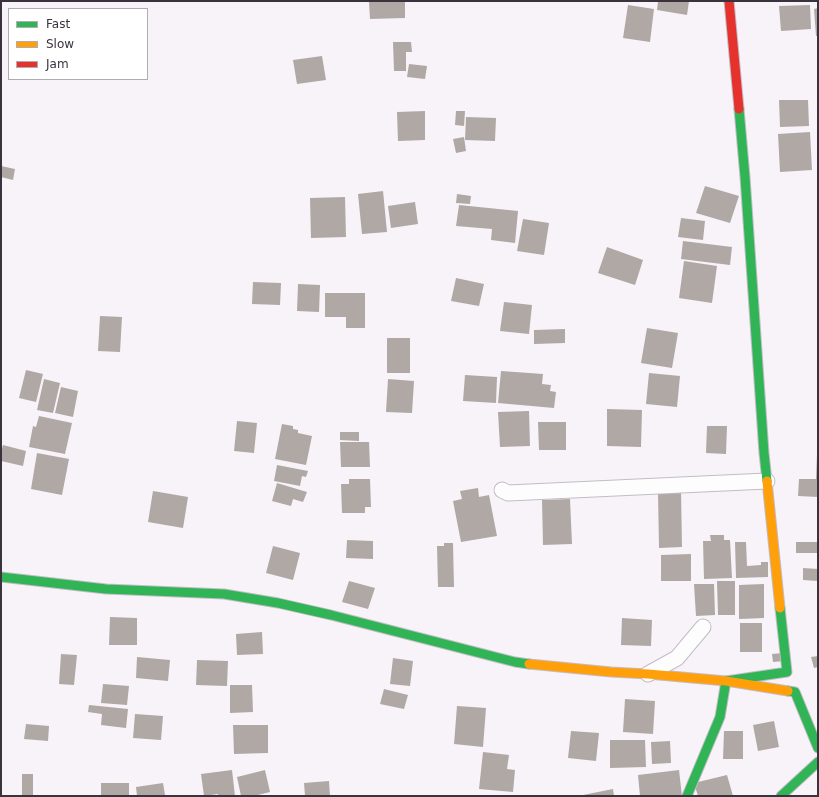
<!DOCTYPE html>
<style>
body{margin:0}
#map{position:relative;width:819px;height:797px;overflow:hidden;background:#f7f3f9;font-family:"DejaVu Sans",sans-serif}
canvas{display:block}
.frame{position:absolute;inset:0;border:2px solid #3a333e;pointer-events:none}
.legend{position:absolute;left:8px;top:8px;width:140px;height:72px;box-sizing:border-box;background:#fff;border:1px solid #b0adb2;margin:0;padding:5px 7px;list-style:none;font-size:12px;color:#3a333e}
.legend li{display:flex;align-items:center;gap:8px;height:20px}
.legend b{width:20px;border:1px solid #b0adb2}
</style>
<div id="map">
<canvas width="819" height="797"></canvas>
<div class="frame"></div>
<ul class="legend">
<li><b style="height:5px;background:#30b455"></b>Fast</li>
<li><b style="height:5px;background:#ff9f0a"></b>Slow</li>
<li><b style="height:5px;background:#e5322d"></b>Jam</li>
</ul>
</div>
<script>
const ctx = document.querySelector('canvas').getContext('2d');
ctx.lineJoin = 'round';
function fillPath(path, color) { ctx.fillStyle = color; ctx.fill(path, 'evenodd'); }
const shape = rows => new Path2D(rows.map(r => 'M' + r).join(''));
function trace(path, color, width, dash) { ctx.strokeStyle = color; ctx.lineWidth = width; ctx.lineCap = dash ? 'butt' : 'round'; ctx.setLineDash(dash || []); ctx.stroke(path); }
fillPath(shape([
 [400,1,405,1,405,18,370,19,369,2],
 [658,1,689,1,687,15,657,10],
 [628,5,654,9,650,42,623,38],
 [810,5,811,29,781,31,779,6],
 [818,8,818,36,816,36,814,9],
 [393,42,411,42,412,52,406,52,406,71,394,71],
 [322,56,326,80,297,84,293,60],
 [409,64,427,66,425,79,407,77],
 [779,100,808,100,809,126,780,127],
 [425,111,425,140,398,141,397,112],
 [456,111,465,111,464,126,455,125],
 [466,117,496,118,495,141,465,140],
 [810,132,812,170,780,172,778,134],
 [464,137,466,151,456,153,453,139],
 [1,166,15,169,13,180,1,177],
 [705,186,739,196,730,223,696,213],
 [383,191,387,232,362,234,358,194],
 [457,194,471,196,470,204,456,203],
 [345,197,346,237,311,238,310,198],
 [415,202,418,224,391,228,388,206],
 [459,205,518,211,515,243,491,240,492,229,456,226],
 [681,218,705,221,703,240,678,237],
 [523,219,549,223,544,255,517,251],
 [683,241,732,247,730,265,681,259],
 [607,247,643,260,635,285,598,273],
 [684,261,717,266,712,303,679,298],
 [456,278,484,284,479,306,451,301],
 [253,282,281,283,280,305,252,304],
 [298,284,320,285,319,312,297,311],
 [325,293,365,293,365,328,346,328,346,317,325,317],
 [504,302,532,305,529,334,500,331],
 [100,316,122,317,120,352,98,351],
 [647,328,678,333,672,368,641,363],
 [565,329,565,343,534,344,534,330],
 [387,338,410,338,410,373,387,373],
 [26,370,43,374,36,402,19,398],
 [501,371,543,374,542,384,551,385,550,391,556,392,554,408,498,403],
 [649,373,680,376,677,407,646,404],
 [465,375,497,377,496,403,463,401],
 [44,379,60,383,53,413,37,410],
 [388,379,414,381,412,413,386,412],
 [61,387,78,391,73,417,55,413],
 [607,409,642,410,641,447,607,446],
 [529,411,530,446,500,447,498,412],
 [39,416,72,423,65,454,29,447,33,426,36,427],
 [237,421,257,423,254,453,234,451],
 [538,422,566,422,566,450,539,450],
 [282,424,293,426,293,429,298,430,298,433,312,436,306,465,275,459],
 [707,426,727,426,726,454,706,453],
 [340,432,359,432,359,441,340,440],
 [340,442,369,442,370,467,341,467],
 [3,445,26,451,23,466,1,461,1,452],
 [37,453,69,459,62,495,31,489],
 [817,454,818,454,818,497,798,496,799,479,816,479],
 [277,465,308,471,306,477,302,476,300,486,274,481],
 [349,479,370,479,371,507,365,507,365,513,342,513,341,484,349,484],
 [277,483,307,492,303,502,293,499,291,506,272,501],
 [478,488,479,497,489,495,497,536,461,542,453,501,462,499,460,491],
 [153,491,188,497,183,528,148,522],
 [681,491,682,547,659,548,658,492],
 [570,499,572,544,543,545,542,500],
 [710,535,724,535,724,540,730,540,732,578,704,579,703,541,711,541],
 [347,540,373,541,373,559,346,558],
 [735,542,746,542,747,566,761,565,761,562,768,562,768,577,736,578],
 [796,542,818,542,818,553,796,553],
 [444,543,453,543,454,587,438,587,437,546,444,546],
 [273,546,300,553,293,580,266,573],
 [691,554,691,581,661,581,661,555],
 [803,568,818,569,818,581,803,580],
 [349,581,375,588,368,609,342,602],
 [717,581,735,581,735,615,718,615],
 [694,584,714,584,715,615,696,616],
 [764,584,764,618,739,619,739,585],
 [110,617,137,618,137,645,109,645],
 [622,618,652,620,651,646,621,645],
 [740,623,762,623,762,652,740,652],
 [262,632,263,654,237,655,236,634],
 [783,653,784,661,773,662,772,654],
 [61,654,77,655,74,685,59,684],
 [818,656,818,667,814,668,811,657],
 [137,657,170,660,168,681,136,678],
 [393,658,413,661,410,686,390,684],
 [197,660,228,661,227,686,196,685],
 [103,684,129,686,127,705,101,703],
 [230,685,252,685,253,712,230,713],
 [384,689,408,695,404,709,380,704],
 [625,699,655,701,653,734,623,732],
 [89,705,128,709,126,728,101,725,102,714,88,712],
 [457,706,486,708,483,747,454,744],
 [135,714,163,716,161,740,133,738],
 [774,721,779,747,758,751,753,725],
 [26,724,49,726,48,741,24,739],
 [233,725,268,725,268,753,234,754],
 [571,731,599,733,596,761,568,758],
 [724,731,743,731,743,759,723,759],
 [610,740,645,740,646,767,610,768],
 [670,741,671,763,652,764,651,742],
 [483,752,509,755,507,769,515,770,513,792,479,789],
 [232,770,235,796,218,796,218,794,204,796,201,774],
 [265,770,270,792,254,796,241,796,237,777],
 [679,770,682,796,640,796,638,775],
 [22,774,33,774,33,796,22,796],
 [727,775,733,796,698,796,694,783],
 [329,781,330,796,305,796,304,783],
 [101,783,129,783,129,796,101,796],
 [163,783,165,795,158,796,137,796,136,787],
 [613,789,614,796,583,796,583,795]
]), '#afa8a5');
const street = shape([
 [502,490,508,493,767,481],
 [648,674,677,658,703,627]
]);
const fast = shape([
 [739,109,745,177,764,453,767,481],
 [1,577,106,589,224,594,278,603,331,615,515,662,529,664],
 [788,691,795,692,818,748],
 [687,796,720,717,726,681,787,672,780,608],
 [781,796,818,762]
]);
const slow = shape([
 [767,481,780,608],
 [529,664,611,672,648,674,726,681,788,691]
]);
const jam = shape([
 [729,1,739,109]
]);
trace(street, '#c2bdc5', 17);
trace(fast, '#c2bdc5', 11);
trace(slow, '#c2bdc5', 11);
trace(jam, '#c2bdc5', 11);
trace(street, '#fefdfe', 15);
trace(fast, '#30b455', 9);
trace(slow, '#ff9f0a', 9);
trace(jam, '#e5322d', 9);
</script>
